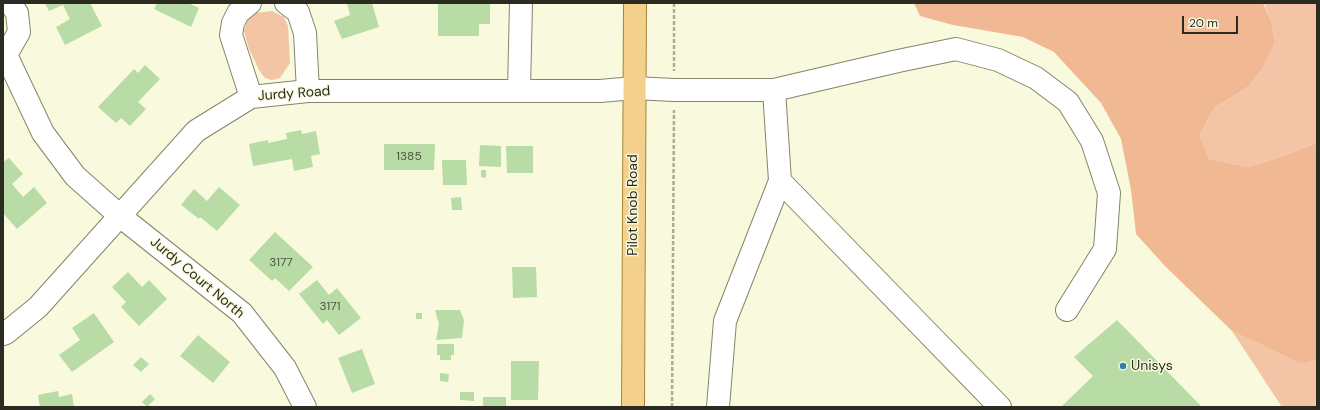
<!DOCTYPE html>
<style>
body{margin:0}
#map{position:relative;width:1320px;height:410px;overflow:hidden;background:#f9fadd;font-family:"DM Sans",sans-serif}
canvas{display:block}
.frame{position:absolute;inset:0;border:4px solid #2b2b21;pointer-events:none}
.scale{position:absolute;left:1182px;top:16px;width:56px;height:18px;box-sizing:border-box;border:2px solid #2b2b21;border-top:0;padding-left:5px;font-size:12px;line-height:14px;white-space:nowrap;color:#2b2b21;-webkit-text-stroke:3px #f9fadd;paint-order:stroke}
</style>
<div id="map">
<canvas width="1320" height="410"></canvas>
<div class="frame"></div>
<div class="scale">20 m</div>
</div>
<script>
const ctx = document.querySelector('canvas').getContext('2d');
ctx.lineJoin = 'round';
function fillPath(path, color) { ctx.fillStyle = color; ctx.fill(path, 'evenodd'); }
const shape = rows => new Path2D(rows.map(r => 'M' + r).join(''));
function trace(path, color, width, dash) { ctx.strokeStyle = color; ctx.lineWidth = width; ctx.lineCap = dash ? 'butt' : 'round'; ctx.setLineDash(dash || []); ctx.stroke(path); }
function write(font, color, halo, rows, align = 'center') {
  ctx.font = font + ' "DM Sans",sans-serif'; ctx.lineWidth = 3; ctx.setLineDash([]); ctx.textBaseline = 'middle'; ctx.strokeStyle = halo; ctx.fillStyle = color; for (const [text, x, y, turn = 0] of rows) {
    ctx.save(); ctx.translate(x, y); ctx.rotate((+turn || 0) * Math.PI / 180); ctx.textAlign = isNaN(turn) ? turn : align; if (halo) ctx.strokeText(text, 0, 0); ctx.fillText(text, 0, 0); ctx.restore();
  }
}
fillPath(shape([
 [1264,3,1317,3,1317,144,1313,144,1286,155,1249,167,1209,159,1200,135,1214,108,1249,86,1263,67,1275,43,1271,20],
 [272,11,284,17,288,26,290,63,280,78,272,80,265,78,259,70,249,49,244,31,247,21,256,13],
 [1232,331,1301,364,1317,360,1317,407,1282,407]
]), '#f3c4a5');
fillPath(shape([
 [914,3,1263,3,1271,20,1275,43,1263,67,1249,86,1214,108,1200,135,1209,159,1249,167,1286,155,1313,144,1317,144,1317,360,1301,364,1232,331,1165,266,1136,234,1131,190,1121,139,1101,103,1054,52,1023,37,953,25,920,16]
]), '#f0b993');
fillPath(shape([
 [45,3,90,3,102,26,65,45,56,27,70,19,63,5,49,11],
 [157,3,188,3,199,8,191,27,154,9],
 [347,3,372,3,379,27,342,39,334,21,350,15],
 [438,3,490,3,490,24,479,24,479,36,438,36],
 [145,65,160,79,138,102,146,109,130,126,121,118,116,123,98,107,134,69,138,73],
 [301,130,302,134,316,131,320,154,311,156,313,167,294,171,292,159,253,166,249,144,268,140,268,143,287,139,286,133],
 [384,144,435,144,434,170,384,170],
 [480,145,501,146,501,167,479,166],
 [506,146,533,146,533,173,507,173],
 [9,158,23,174,12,184,23,197,34,187,47,203,17,229,3,213,3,162],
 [442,160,466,160,467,185,443,185],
 [481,170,486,170,486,178,481,177],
 [219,187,240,205,217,231,200,217,199,219,181,205,194,189,207,201],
 [461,197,462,210,452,210,451,198],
 [275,232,313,267,289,291,275,278,272,281,249,260],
 [512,267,536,267,537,297,513,298],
 [128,272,142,287,149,280,167,299,139,326,121,307,126,302,112,287],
 [317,280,329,295,337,288,361,318,339,335,327,320,323,324,299,294],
 [435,310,460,310,464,320,462,338,436,340,439,324],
 [94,313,114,342,72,372,59,355,80,340,72,328],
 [416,313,422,313,422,319,416,319],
 [1117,320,1202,407,1061,407,1093,376,1074,357],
 [198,335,230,362,213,383,180,356],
 [437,344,454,344,454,355,451,355,451,360,440,360,440,355,437,355],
 [362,349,375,384,352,393,338,358],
 [141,357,149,364,141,372,133,365],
 [511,361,539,361,538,400,511,400],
 [440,373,449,374,448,382,440,381],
 [58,391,59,397,72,394,74,407,40,407,38,395],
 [460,392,474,392,474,401,460,400],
 [150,394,155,399,147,407,142,402],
 [483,397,506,397,506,407,483,407]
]), '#b9dba5');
const minor = shape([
 [250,3,238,13,233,23,231,35,251,97],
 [286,3,298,12,305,33,308,91],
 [3,55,6,55,19,32,17,13,10,3],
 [6,55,43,133,75,176,120,216,242,313,285,368,305,407],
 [519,91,521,3],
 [780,181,1000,407],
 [3,334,6,333,38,307,196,131,251,97,308,91,600,91,634,88,674,90,774,90,898,61,956,49,998,60,1036,78,1068,102,1092,141,1109,193,1105,249,1067,310],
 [718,407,725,321,780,181,774,90]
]);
const major = shape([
 [633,407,635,3]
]);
trace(minor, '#84846a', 24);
trace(major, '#a88335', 24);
trace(shape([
 [674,3,674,71],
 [672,407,674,110]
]), '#abac96', 2.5, [4, 2]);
trace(minor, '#fff', 22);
trace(major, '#f3d18c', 22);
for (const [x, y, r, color] of [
 [1123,366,4,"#2e80b1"]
]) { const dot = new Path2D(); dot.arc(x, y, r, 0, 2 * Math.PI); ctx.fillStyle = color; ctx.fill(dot); trace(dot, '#f9fadd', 1.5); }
write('12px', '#4e5742', null, [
 ["1385",409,157],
 ["3177",281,263],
 ["3171",330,307]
]);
write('14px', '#2b2b21', '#f9fadd', [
 ["Jurdy Road",294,94,-4],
 ["Pilot Knob Road",633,205,-90],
 ["Jurdy Court North",197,278,40]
]);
write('14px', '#2b2b21', '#f9fadd', [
 ["Unisys",1131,366]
], 'left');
</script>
